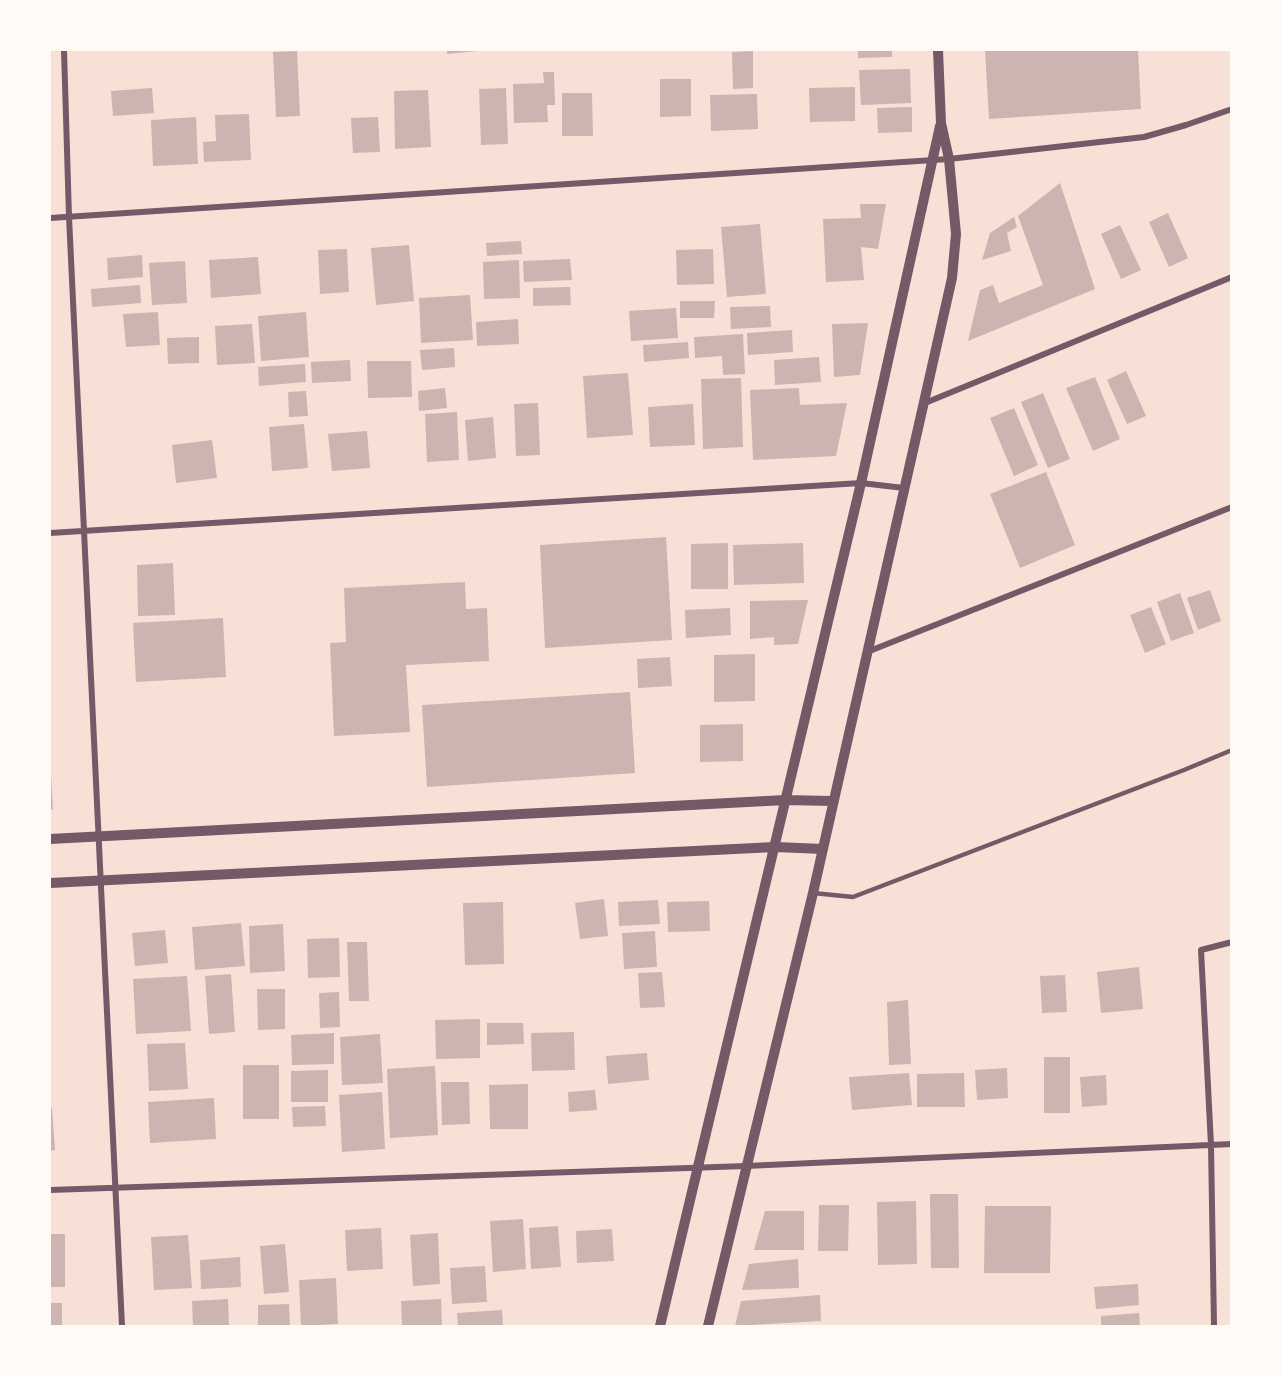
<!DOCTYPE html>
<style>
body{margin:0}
#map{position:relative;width:1281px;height:1376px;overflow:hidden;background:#f7e1d7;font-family:"Roboto Serif",serif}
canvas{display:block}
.frame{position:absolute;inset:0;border:51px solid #fffaf5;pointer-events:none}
</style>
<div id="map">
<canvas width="1281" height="1376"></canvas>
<div class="frame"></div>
</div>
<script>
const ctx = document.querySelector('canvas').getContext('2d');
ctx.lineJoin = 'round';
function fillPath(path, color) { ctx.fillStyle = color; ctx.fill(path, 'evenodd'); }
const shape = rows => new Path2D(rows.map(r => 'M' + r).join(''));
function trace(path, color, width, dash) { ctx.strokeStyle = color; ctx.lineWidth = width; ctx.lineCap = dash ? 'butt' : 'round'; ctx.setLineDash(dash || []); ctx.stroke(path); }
fillPath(shape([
 [447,50,477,50,477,51,447,54],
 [858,50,892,50,892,57,858,58],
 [985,50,1138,50,1141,109,989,119],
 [297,51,300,116,276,117,273,52],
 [753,51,753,88,733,89,732,52],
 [910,69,911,103,861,105,859,70],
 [543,72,554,72,555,105,547,105,548,122,514,123,513,84,544,83],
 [660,79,691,79,691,116,660,117],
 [855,87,855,121,810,122,809,88],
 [152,88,154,113,113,116,111,91],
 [506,88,508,144,481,145,479,89],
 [428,90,431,147,395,149,394,91],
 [562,93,592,93,593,136,562,136],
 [757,94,758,129,711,131,710,95],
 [912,107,912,132,878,133,877,108],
 [249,114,251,160,204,162,203,142,216,141,215,115],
 [196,117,198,164,153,166,151,120],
 [378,117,380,152,353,153,351,118],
 [1060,183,1095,289,968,341,980,290,993,285,999,303,1043,285,1018,216],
 [860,204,886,204,878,249,861,247,864,280,826,282,823,219,861,218],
 [1168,213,1188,258,1169,267,1149,222],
 [1014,217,1017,227,1007,233,1011,251,982,260,990,233],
 [760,224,766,294,727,297,721,227],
 [1120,225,1141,270,1121,279,1101,234],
 [521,241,522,254,487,256,486,243],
 [409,245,414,301,376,305,371,248],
 [347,249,349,292,320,294,318,250],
 [713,249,714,284,677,285,676,250],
 [142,255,143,277,108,280,107,258],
 [258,257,261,294,211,298,209,260],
 [570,259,572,280,524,282,523,261],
 [519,260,520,298,484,299,483,262],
 [185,261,187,303,152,305,149,263],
 [140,285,141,303,92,307,91,289],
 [570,287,571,305,533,306,533,288],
 [470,295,473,340,421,343,419,298],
 [680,301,715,301,714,318,680,318],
 [770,306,771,327,731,329,730,307],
 [676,308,678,338,631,341,629,311],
 [158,312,160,345,126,347,123,314],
 [306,312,309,357,261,361,258,316],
 [518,319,519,344,477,346,476,322],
 [868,323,860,375,834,377,832,324],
 [252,324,255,363,217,365,215,326],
 [792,330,793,352,748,355,747,333],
 [743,334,745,374,723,375,722,356,695,358,694,337],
 [199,337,199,363,168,364,167,338],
 [688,342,689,358,644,362,643,345],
 [454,348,455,367,422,370,420,350],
 [819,357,821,382,775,385,774,360],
 [350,360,351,381,312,383,311,362],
 [367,361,411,361,412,397,368,398],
 [305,364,306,382,259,386,258,367],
 [1126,371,1146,416,1127,424,1107,380],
 [628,373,633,435,587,438,583,376],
 [1095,377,1120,439,1093,451,1066,388],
 [741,378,743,447,703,449,701,379],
 [445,388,447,408,419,411,418,391],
 [799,388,800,405,847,403,836,456,753,460,750,390],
 [306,391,308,416,289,417,288,392],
 [1043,393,1070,459,1048,468,1021,402],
 [538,403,540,455,516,456,514,404],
 [693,404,695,445,650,447,648,407],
 [1014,408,1038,465,1014,476,990,418],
 [457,412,459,460,427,462,425,414],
 [493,417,496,458,468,461,465,420],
 [304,424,308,468,272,471,269,427],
 [367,431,370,468,332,471,328,434],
 [212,440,217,478,176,483,172,445],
 [1046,472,1075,545,1020,568,990,494],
 [666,537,672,640,545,648,540,545],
 [728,543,728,589,691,589,691,544],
 [803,543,804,583,734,585,733,545],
 [173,563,175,615,138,616,137,565],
 [465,582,466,609,487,608,489,661,406,665,410,732,334,736,330,643,346,642,344,588],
 [1210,590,1221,621,1198,630,1187,598],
 [1180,593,1194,633,1171,641,1157,602],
 [808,600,798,644,774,645,774,637,750,639,750,601],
 [1151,607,1166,644,1145,653,1130,615],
 [730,608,731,635,686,638,685,610],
 [223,618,226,677,136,682,133,623],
 [755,654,755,701,714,702,714,655],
 [670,657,672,686,638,688,637,659],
 [630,692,635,773,427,787,422,705],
 [743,724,743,761,700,762,700,725],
 [50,774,51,774,53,809,50,810],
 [604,899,608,936,580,939,575,903],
 [658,900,660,924,619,926,618,902],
 [709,901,710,931,668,932,667,902],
 [503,902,504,964,465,965,463,903],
 [241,923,245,966,195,970,192,927],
 [283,924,285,971,250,973,249,926],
 [165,930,168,963,135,966,132,933],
 [655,931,657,967,624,969,622,933],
 [339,938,340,977,308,978,307,939],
 [347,942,367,942,369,1001,349,1001],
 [1139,967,1143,1009,1101,1013,1097,972],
 [662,972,665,1007,640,1008,638,973],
 [231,974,235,1032,209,1034,205,976],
 [1065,975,1067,1012,1042,1013,1040,976],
 [187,976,191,1031,136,1034,133,979],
 [257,989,285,989,285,1029,258,1030],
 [339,992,340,1027,320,1028,319,993],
 [908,1000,911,1064,889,1065,887,1002],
 [480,1019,480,1058,436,1059,435,1020],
 [487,1023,523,1023,524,1044,487,1045],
 [574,1032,575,1070,532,1071,531,1033],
 [334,1033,334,1064,292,1065,291,1035],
 [380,1034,383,1083,342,1085,340,1037],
 [185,1043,188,1089,149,1091,147,1044],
 [647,1053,649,1080,608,1084,606,1056],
 [1044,1057,1070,1057,1070,1113,1044,1113],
 [243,1065,279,1065,279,1119,243,1119],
 [435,1066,438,1135,390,1138,387,1069],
 [1007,1068,1008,1098,977,1100,975,1070],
 [328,1070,328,1102,291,1102,291,1071],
 [909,1073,912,1105,852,1110,849,1077],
 [964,1073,965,1107,917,1107,917,1074],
 [1106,1075,1107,1105,1082,1107,1080,1077],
 [441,1082,469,1082,470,1124,442,1125],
 [528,1084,528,1129,490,1129,489,1085],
 [595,1090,597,1110,569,1112,568,1092],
 [382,1092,385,1149,342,1152,339,1095],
 [214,1098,216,1139,150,1143,148,1102],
 [325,1106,326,1126,293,1127,292,1107],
 [50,1108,52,1108,55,1150,50,1151],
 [930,1194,958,1194,959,1268,931,1268],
 [916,1201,917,1264,878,1265,877,1202],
 [819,1205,849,1205,848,1251,818,1251],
 [985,1206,1051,1206,1050,1273,984,1273],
 [765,1211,804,1211,804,1250,754,1250],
 [523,1219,526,1269,493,1272,490,1221],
 [558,1226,561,1267,531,1269,529,1228],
 [381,1228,383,1269,347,1271,345,1230],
 [612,1229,614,1261,577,1263,576,1231],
 [438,1233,440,1284,413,1286,410,1235],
 [50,1234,65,1234,65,1287,50,1287],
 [188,1235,192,1288,154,1290,151,1237],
 [285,1244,289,1292,264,1294,260,1246],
 [240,1257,241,1287,201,1289,200,1260],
 [798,1259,799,1288,742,1290,749,1264],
 [485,1266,487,1302,452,1304,450,1268],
 [336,1278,338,1324,301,1326,299,1280],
 [1138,1284,1139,1305,1096,1309,1094,1287],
 [820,1295,821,1321,735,1326,741,1301],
 [228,1299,229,1326,193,1326,192,1301],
 [441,1299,442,1326,402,1326,401,1301],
 [50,1303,62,1303,62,1326,50,1326],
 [289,1304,290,1326,258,1326,258,1305],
 [502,1310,503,1326,458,1326,457,1313],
 [1139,1313,1140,1326,1101,1326,1101,1316]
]), '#ccb4b1');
trace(shape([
 [813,893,853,897,1184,770,1232,750]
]), '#755966', 4.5);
trace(shape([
 [64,50,69,217,122,1326],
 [50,218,949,159,1144,137,1186,125,1232,109],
 [925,403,1232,277],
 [50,533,861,483,904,488],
 [867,652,1232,507],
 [50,1190,746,1166,1232,1144],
 [1214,1326,1211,1145,1201,950,1232,942]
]), '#755966', 6);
trace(shape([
 [50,839,785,800,832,801],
 [50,883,775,847,823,849],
 [660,1326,861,483,940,126],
 [708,1326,813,893,952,278,956,234,949,159,941,123,938,50]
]), '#755966', 10);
</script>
